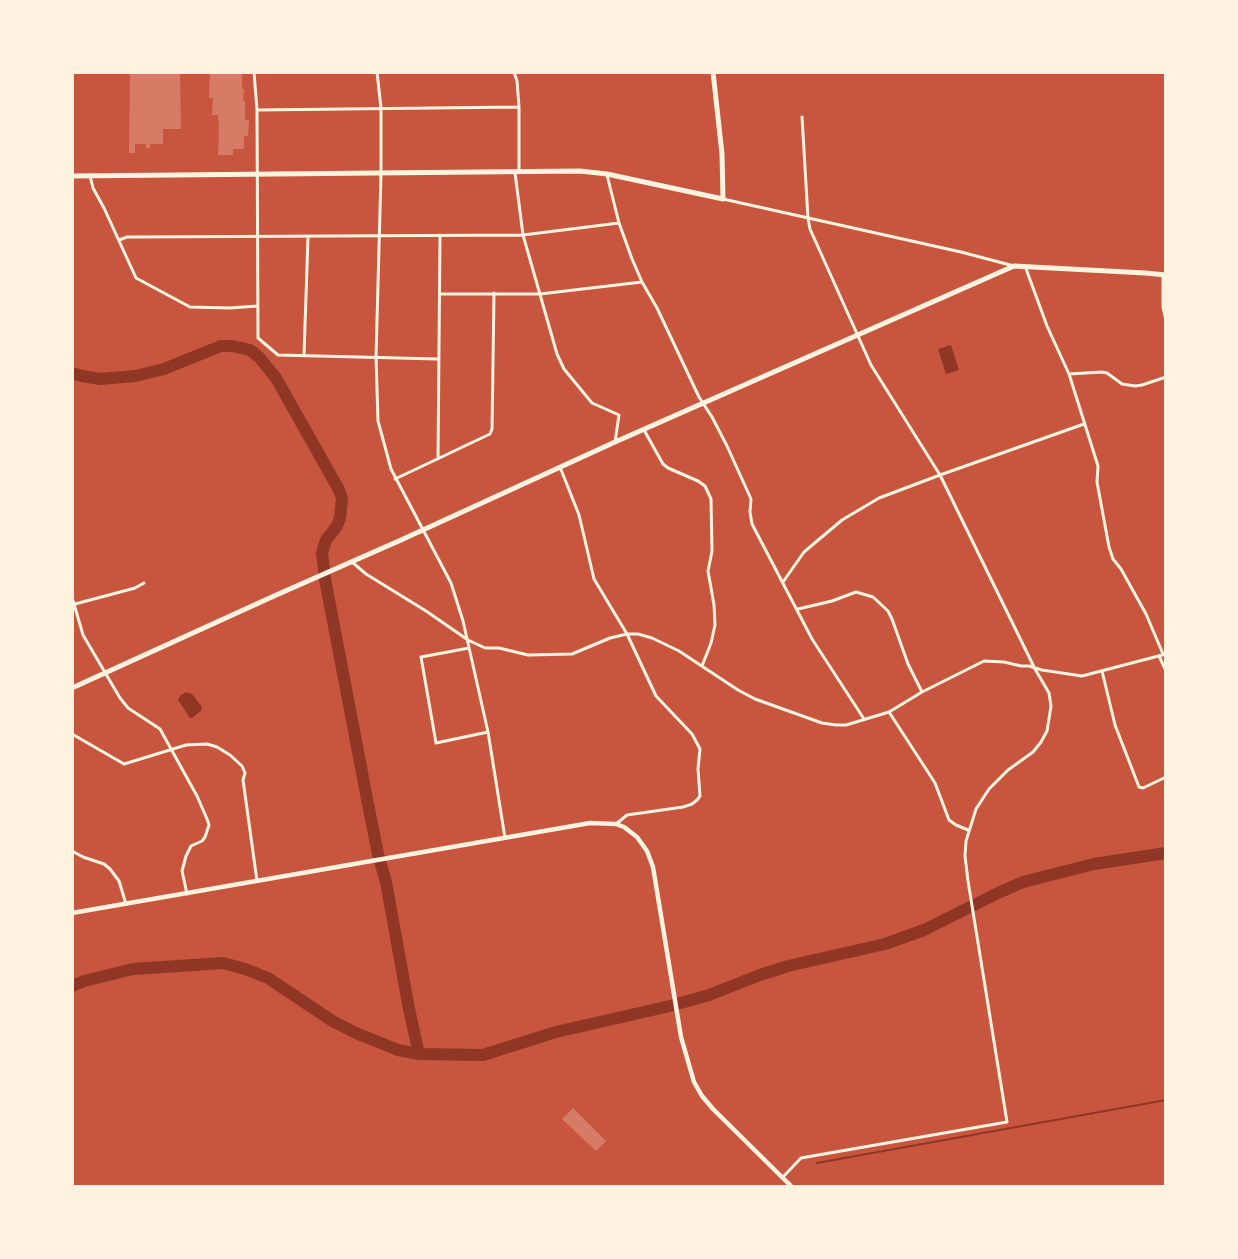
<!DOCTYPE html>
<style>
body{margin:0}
#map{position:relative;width:1238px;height:1259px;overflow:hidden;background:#c8553d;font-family:"Titillium Web",sans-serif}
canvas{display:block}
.frame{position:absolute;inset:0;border:74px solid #fff3e0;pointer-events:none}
</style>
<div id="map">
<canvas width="1238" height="1259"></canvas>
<div class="frame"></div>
</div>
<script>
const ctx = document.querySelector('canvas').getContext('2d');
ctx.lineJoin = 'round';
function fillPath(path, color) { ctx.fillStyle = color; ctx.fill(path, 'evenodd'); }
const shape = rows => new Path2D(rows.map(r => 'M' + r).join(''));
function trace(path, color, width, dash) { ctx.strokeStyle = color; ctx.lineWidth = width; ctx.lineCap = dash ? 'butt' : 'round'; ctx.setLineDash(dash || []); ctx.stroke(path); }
fillPath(shape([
 [951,345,959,370,946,374,938,349],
 [186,692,192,694,202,707,201,711,192,718,190,718,178,700,180,696]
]), '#8f3625');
trace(shape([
 [72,979,84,981],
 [817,1163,1166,1100]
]), '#8f3625', 2);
trace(shape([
 [72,373,82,376,100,379,135,376,164,369,221,346,232,346,250,350,259,357,276,378,338,488,342,498,340,518,337,526,326,540,322,553,325,579,367,799,378,854,386,882,409,1009,419,1054],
 [72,986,84,981,133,969,223,963,245,969,268,978,334,1022,356,1033,398,1050,419,1054,483,1055,556,1032,670,1006,709,995,760,975,788,966,885,944,924,930,998,893,1023,882,1094,864,1166,853]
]), '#8f3625', 12);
fillPath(shape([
 [130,72,180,72,181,129,163,129,163,144,150,144,150,148,146,148,146,144,135,144,135,153,129,153],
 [210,72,242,72,242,89,244,89,243,101,245,101,245,120,249,120,248,136,244,136,244,149,233,149,233,155,218,155,219,121,218,121,218,115,212,115,213,98,209,98],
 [573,1108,606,1141,596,1151,562,1119]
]), '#d67c66');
trace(shape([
 [254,72,257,110,258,338,278,355,438,359],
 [377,72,381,108,381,174,376,357,378,421,391,469,451,583,463,621,488,732,505,838],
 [514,72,517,81,519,107,519,172],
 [257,110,519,107],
 [515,173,523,235,557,354,564,369,592,403,619,415,615,442],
 [607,175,619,223,632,259,642,282,657,308,699,397,712,417,727,446,751,499,750,512,752,524,812,639,864,719],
 [90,176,93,188,104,208,136,278,190,307,230,308,257,306],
 [723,199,961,252,1014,266],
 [119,240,127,237,134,237,523,235,619,223],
 [1025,266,1047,326,1069,374,1098,466,1097,482,1109,547,1113,559,1121,569,1146,614,1163,654],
 [1163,275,1163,307,1166,321],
 [440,294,540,294,642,282],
 [304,355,308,237],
 [1069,374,1102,372,1107,373,1122,384,1135,386,1142,385,1166,377],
 [644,430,663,464,668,468,698,481,705,486,711,499,712,551,708,571,714,605,715,625,711,643,702,666],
 [438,459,440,236],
 [560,467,579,515,594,579,627,634,656,696,692,734,700,749,698,769,700,796,697,800,692,804,683,807,627,815,616,824],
 [395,479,490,434,492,429,494,293],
 [352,562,366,574,426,611,468,640,485,648,499,648,528,655,572,654,610,638,627,634,638,634,652,638,679,651,738,690,755,699,822,723,836,725,846,725,889,712,922,692,984,661,1004,662,1021,666,1029,666,1042,670,1082,676,1166,654],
 [783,582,804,552,842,520,879,498,940,475,1084,424],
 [72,597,83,635,120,698,128,708,160,729,197,796,207,819,209,825,205,837,202,841,191,846,186,856,182,871,187,894],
 [75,604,135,588,144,583],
 [798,609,832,601,856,592,873,597,888,611,892,619,908,664,922,692],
 [469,648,421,657,436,743,488,732],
 [1159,656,1166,671],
 [1102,671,1115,725,1139,787,1143,788,1166,777],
 [889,712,926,769,935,783,949,820,956,825,968,830],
 [72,734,124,764,186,745,207,744,217,747,230,755,242,766,245,773,243,780,257,881],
 [72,851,83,857,104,864,110,869,119,881,126,904],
 [782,1178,801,1158,1007,1122,968,881,965,856,966,841,976,809,989,789,1008,770,1033,752,1041,742,1047,731,1051,706,1049,693,1035,669,940,475,871,365,810,229,808,218,802,117]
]), '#fff3e0', 3);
trace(shape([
 [72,913,590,823,616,824,624,827,637,837,647,851,653,867,681,1037,694,1082,702,1096,713,1109,791,1186]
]), '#fff3e0', 4.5);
trace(shape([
 [72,176,580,171,607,174,723,199,722,154,713,72],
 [72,688,274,596,401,540,615,442,1014,266,1145,273,1166,275]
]), '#fff3e0', 5);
</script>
